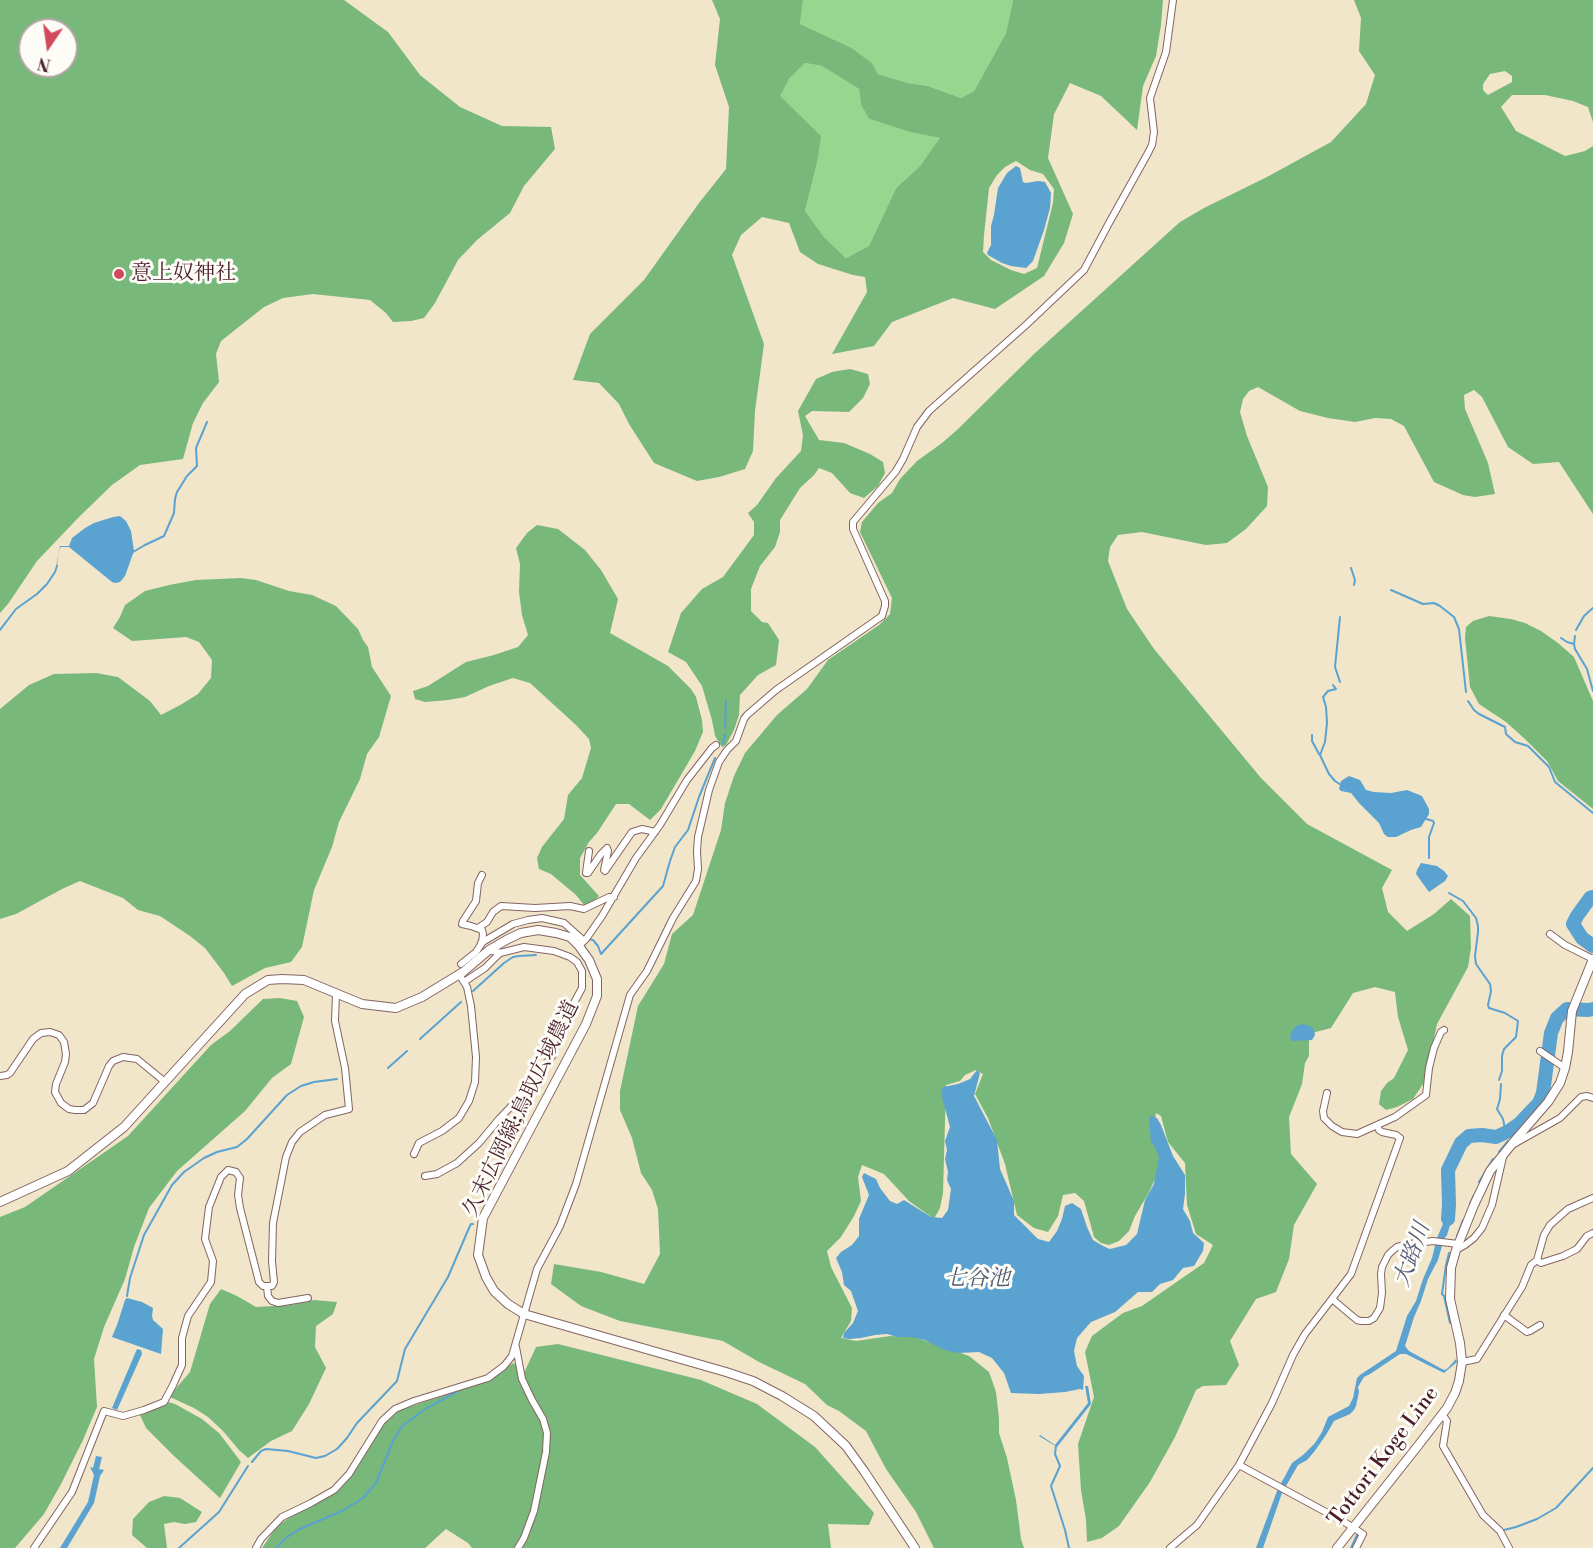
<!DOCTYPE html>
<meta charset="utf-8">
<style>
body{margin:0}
#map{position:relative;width:1593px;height:1548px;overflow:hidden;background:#f1e5ca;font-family:"Libre Bodoni",serif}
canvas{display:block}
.north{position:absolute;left:18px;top:18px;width:60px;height:60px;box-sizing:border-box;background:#fdfcf7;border:2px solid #b5a4a5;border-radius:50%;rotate:193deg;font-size:16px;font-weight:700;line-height:24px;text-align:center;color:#4a1f2b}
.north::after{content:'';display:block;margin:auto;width:21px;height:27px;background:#d1495b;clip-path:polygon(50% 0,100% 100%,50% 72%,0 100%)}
</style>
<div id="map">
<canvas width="1593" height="1548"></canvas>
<div class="north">N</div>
</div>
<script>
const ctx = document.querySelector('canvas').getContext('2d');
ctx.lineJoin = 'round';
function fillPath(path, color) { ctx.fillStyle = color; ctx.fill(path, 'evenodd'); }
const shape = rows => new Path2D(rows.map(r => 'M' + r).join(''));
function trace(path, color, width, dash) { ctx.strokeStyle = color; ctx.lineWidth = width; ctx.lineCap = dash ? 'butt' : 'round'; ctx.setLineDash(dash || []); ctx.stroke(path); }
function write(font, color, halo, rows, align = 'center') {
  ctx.font = font + ' "Libre Bodoni","Noto Serif JP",serif'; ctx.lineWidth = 6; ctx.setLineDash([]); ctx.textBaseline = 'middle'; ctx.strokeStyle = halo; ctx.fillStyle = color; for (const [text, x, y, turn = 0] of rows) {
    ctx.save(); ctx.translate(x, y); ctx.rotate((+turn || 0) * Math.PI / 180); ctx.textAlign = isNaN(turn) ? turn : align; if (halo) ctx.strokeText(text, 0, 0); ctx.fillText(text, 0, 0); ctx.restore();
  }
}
fillPath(shape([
 [803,0,1013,0,1006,33,974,91,961,98,928,86,908,83,878,74,872,63,852,48,800,24],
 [805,63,822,66,859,89,861,105,869,119,910,132,941,138,920,166,896,188,869,246,846,258,824,237,805,211,817,163,779,96,789,79]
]), '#95d78f');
fillPath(shape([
 [0,0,344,0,388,32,420,75,460,107,502,126,551,127,555,149,524,186,510,213,477,240,458,260,435,303,424,318,411,321,393,322,386,313,370,300,313,294,283,298,264,307,221,341,216,354,219,382,203,403,193,423,183,459,140,465,112,485,78,518,37,561,8,604,0,613],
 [30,30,66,30,66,66,30,66],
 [712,0,803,0,800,24,852,48,872,63,878,74,908,83,928,86,961,98,974,91,1006,33,1013,0,1163,0,1161,25,1156,56,1143,86,1137,130,1101,96,1070,83,1054,114,1048,158,1073,214,1064,243,1044,276,995,309,953,298,892,322,874,346,832,354,867,292,865,277,853,275,818,264,800,252,789,223,762,217,741,235,732,255,764,344,755,411,753,451,745,469,719,477,697,481,654,463,629,424,619,404,599,383,573,380,590,334,644,280,699,203,726,169,729,107,715,65,720,19],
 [805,63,822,66,859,89,861,105,869,119,910,132,940,138,920,166,896,188,869,246,846,258,824,237,805,211,817,163,821,136,780,96,789,79],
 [1016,161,1030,170,1043,174,1054,189,1053,203,1037,268,1024,274,1011,270,991,260,983,252,984,235,989,188,997,175,1005,167],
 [1354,0,1593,0,1593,122,1588,107,1573,101,1545,95,1512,95,1501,107,1516,131,1565,156,1585,151,1593,146,1593,514,1559,462,1533,464,1508,447,1482,397,1474,390,1464,395,1465,409,1488,463,1495,494,1475,497,1463,495,1434,482,1404,426,1391,419,1375,418,1355,422,1328,418,1300,411,1258,387,1249,391,1243,399,1240,412,1247,436,1268,487,1267,506,1246,529,1227,543,1206,545,1142,532,1118,535,1110,547,1108,561,1127,609,1154,649,1261,778,1307,824,1392,870,1382,888,1388,912,1407,931,1434,914,1451,899,1470,916,1471,948,1468,967,1437,1024,1425,1081,1413,1099,1397,1107,1386,1110,1379,1104,1381,1091,1387,1083,1394,1078,1408,1050,1398,1017,1395,992,1375,987,1353,993,1331,1028,1312,1033,1309,1040,1309,1056,1305,1063,1302,1084,1289,1117,1291,1154,1317,1184,1294,1225,1289,1259,1276,1292,1256,1299,1230,1341,1239,1365,1226,1385,1203,1386,1196,1390,1175,1437,1150,1482,1119,1526,1102,1538,1087,1542,1086,1520,1081,1490,1078,1444,1094,1397,1085,1352,1092,1336,1123,1313,1142,1306,1204,1263,1213,1245,1196,1234,1187,1205,1185,1163,1168,1142,1161,1116,1156,1113,1154,1127,1162,1145,1160,1169,1148,1194,1135,1216,1129,1231,1119,1241,1109,1245,1101,1243,1094,1237,1084,1201,1075,1193,1063,1195,1058,1216,1048,1232,1034,1228,1017,1215,1005,1164,988,1118,975,1094,983,1074,976,1070,965,1075,960,1081,946,1085,943,1193,940,1208,934,1219,909,1201,884,1174,862,1165,858,1177,861,1201,854,1216,841,1237,827,1251,831,1267,852,1308,851,1321,841,1338,856,1341,890,1336,915,1337,969,1356,989,1372,996,1392,999,1419,999,1433,1007,1458,1016,1500,1021,1539,1024,1548,934,1548,916,1512,886,1469,866,1431,839,1411,827,1405,805,1384,759,1362,723,1341,620,1321,581,1306,551,1284,554,1264,601,1272,644,1284,660,1254,658,1209,652,1190,641,1173,632,1138,620,1110,620,1091,638,1006,664,964,672,934,693,915,721,830,725,803,734,776,745,753,777,715,807,689,828,660,879,625,890,614,892,598,860,532,862,522,878,503,892,493,900,479,917,461,942,443,957,430,1034,354,1180,222,1204,208,1267,177,1331,142,1366,104,1375,75,1359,51,1361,18],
 [1505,71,1512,76,1512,82,1488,95,1483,90,1483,84,1490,74],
 [850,369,868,374,870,384,863,398,849,412,812,411,805,416,819,440,844,443,870,454,883,462,885,473,878,486,864,498,850,493,832,473,819,468,814,475,800,488,780,520,780,532,775,547,760,566,751,589,751,611,762,622,768,623,779,640,776,665,758,675,740,695,739,715,734,730,726,745,722,747,715,736,712,720,702,686,686,662,668,652,681,613,702,589,723,577,754,535,754,522,748,513,757,505,776,478,801,451,803,435,798,411,816,379,832,372],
 [537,525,558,529,585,550,601,570,618,599,610,633,668,666,691,689,696,697,702,720,703,732,695,751,661,809,650,820,629,804,616,804,597,833,589,842,580,858,580,875,599,896,595,900,584,905,576,895,551,874,539,869,537,858,542,847,564,819,568,795,582,778,591,748,589,739,576,725,530,683,513,678,489,686,465,697,448,700,425,702,415,699,413,691,428,686,466,662,494,655,518,647,528,635,522,615,519,592,520,564,516,548,527,533],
 [241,578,256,580,289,591,312,595,336,606,358,629,363,640,368,647,372,667,391,696,379,737,367,754,360,779,339,822,332,847,314,890,302,947,291,962,265,968,232,986,224,973,205,948,190,936,160,916,138,910,123,898,80,881,62,889,16,914,0,919,0,709,29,685,54,674,96,673,118,677,150,701,161,715,182,704,198,694,211,678,212,660,199,642,186,637,132,641,113,628,120,617,125,605,145,591,169,585,196,580],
 [1489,616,1511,619,1525,623,1541,631,1558,643,1574,657,1593,701,1593,809,1558,781,1547,761,1525,739,1506,722,1479,704,1470,687,1465,638,1466,627,1473,621],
 [280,998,297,1001,304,1017,291,1064,272,1078,245,1111,177,1171,149,1208,134,1247,125,1279,104,1327,94,1359,97,1407,83,1440,61,1484,44,1514,15,1548,0,1548,0,1217,25,1207,128,1136,211,1045,230,1031,263,999],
 [221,1289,237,1296,256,1307,291,1305,314,1300,337,1302,333,1314,316,1326,315,1347,326,1368,309,1404,292,1431,271,1441,248,1458,239,1450,223,1431,208,1417,194,1408,170,1397,171,1394,190,1372,210,1304],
 [558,1344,701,1380,757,1404,815,1447,874,1513,869,1525,828,1524,831,1548,521,1548,528,1538,537,1510,549,1445,523,1375,536,1347],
 [513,1363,517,1365,540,1417,544,1432,544,1450,533,1507,525,1529,515,1548,472,1548,468,1543,446,1529,425,1548,262,1548,275,1529,283,1522,296,1513,333,1494,341,1488,351,1477,384,1424,400,1410,485,1382],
 [168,1402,175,1404,202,1419,219,1433,241,1462,220,1498,174,1456,146,1428,139,1413],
 [164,1496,180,1498,202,1512,196,1522,185,1524,174,1522,164,1524,167,1548,147,1548,132,1535,133,1519,149,1502]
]), '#78b87a');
fillPath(shape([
 [1016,166,1020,168,1023,182,1026,183,1038,181,1045,182,1051,193,1050,208,1044,230,1033,261,1026,268,1011,266,1002,263,988,255,987,253,991,245,991,226,994,215,998,188,1007,173],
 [120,516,126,521,131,531,134,551,125,576,120,582,115,583,112,582,69,547,61,547,59,549,57,567,56,567,60,546,69,546,72,538,85,528,94,523,113,517],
 [1349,776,1360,780,1366,790,1374,792,1391,793,1407,790,1422,796,1429,809,1429,814,1421,827,1411,830,1396,837,1388,837,1384,834,1379,823,1359,803,1351,793,1341,791,1339,789,1341,781],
 [1421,863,1437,866,1444,871,1448,876,1445,881,1429,892,1416,874,1417,870],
 [1302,1024,1312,1027,1314,1030,1315,1035,1312,1040,1292,1041,1290,1038,1291,1033,1296,1026],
 [977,1070,980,1073,974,1096,997,1140,1000,1169,1014,1201,1014,1215,1038,1239,1049,1242,1057,1231,1062,1219,1065,1206,1072,1203,1081,1209,1087,1227,1093,1240,1103,1246,1110,1249,1126,1245,1137,1234,1145,1200,1154,1184,1159,1157,1155,1147,1151,1142,1149,1117,1152,1116,1157,1118,1161,1125,1173,1156,1185,1175,1185,1194,1183,1209,1190,1221,1193,1233,1204,1243,1203,1251,1194,1266,1183,1268,1173,1280,1160,1284,1152,1292,1138,1292,1115,1312,1091,1322,1077,1338,1074,1351,1077,1366,1084,1376,1083,1390,1080,1389,1065,1392,1039,1394,1011,1393,1004,1373,992,1358,979,1352,958,1353,944,1350,925,1340,911,1337,897,1337,887,1334,875,1335,861,1338,849,1339,843,1338,844,1333,853,1323,858,1311,851,1291,844,1285,842,1272,836,1258,841,1252,852,1245,859,1236,859,1219,869,1195,862,1177,864,1173,876,1179,880,1188,890,1201,897,1204,904,1200,931,1217,942,1218,948,1210,951,1189,947,1180,948,1172,945,1159,947,1150,945,1141,950,1127,941,1093,943,1087,958,1084,970,1079],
 [1452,1201,1453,1214,1451,1222,1447,1235,1444,1239,1438,1260,1428,1279,1421,1301,1414,1317,1405,1346,1409,1351,1442,1369,1445,1370,1448,1368,1456,1359,1457,1362,1444,1373,1406,1354,1400,1354,1370,1374,1364,1377,1358,1387,1359,1392,1356,1406,1354,1410,1350,1414,1334,1421,1326,1435,1314,1452,1307,1460,1298,1465,1282,1493,1263,1548,1256,1548,1277,1491,1292,1463,1303,1455,1315,1443,1322,1432,1328,1417,1349,1406,1353,1398,1357,1378,1360,1375,1396,1351,1407,1316,1416,1301,1423,1279,1432,1258,1437,1238,1448,1212,1447,1204],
 [127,1298,142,1302,153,1308,152,1316,153,1320,163,1329,161,1354,112,1337,117,1325,125,1300],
 [137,1349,141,1350,142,1354,117,1410,112,1408],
 [1085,1386,1088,1386,1091,1404,1057,1447,1039,1436,1040,1435,1055,1445,1088,1403],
 [96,1456,102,1457,99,1469,104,1470,100,1476,94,1503,67,1548,60,1548,88,1502,94,1475,90,1467,93,1468]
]), '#5aa2d0');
trace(shape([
 [133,552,145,545,164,536,174,513,175,499,177,492,187,476,197,466,196,448,207,422],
 [1351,568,1355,580,1354,585],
 [1391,590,1423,604,1434,603,1440,606,1454,617,1459,629,1466,692],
 [0,630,16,609,37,594,47,584,55,572,57,566],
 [1576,630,1584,616,1593,608],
 [1575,636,1574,644,1575,649,1587,669,1593,691],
 [1561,638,1567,642,1574,644],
 [1340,682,1335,667,1340,617],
 [1333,685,1336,689,1328,691,1323,697,1326,707,1327,723,1325,742,1320,755,1329,774,1335,781,1341,785],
 [1468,701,1474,710,1479,714,1505,727,1506,734,1515,742,1528,746,1549,767,1555,782,1593,813],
 [725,728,726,701],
 [1312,735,1312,741,1319,754],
 [723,744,725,734],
 [1423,818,1433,821,1434,823,1429,837,1429,858],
 [1449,893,1463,901,1476,918,1478,926,1478,932,1475,956,1476,964,1490,984,1491,991,1488,1005,1489,1008,1505,1013,1518,1021,1516,1037,1504,1049,1502,1056,1502,1071,1499,1080],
 [588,939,593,940,598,946,601,954,663,886,670,861,675,847,688,830,699,797,715,758],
 [473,991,504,963,513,957,519,956,536,955],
 [420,1039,461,1002],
 [388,1068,407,1051],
 [1501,1084,1500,1099,1497,1109,1503,1119,1505,1129],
 [1512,1137,1519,1129],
 [1499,1152,1508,1141],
 [1479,1182,1493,1159],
 [1470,1204,1474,1195],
 [1457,1236,1463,1220],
 [1449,1253,1446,1265,1442,1294,1444,1296,1450,1323],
 [127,1296,130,1278,144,1235,172,1185,184,1172,204,1158,217,1152,237,1147,247,1139,287,1095,301,1086,314,1082,337,1079],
 [1056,1446,1055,1454,1060,1466,1051,1486,1065,1530,1069,1548],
 [252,1462,261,1451,266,1449,288,1451,316,1458,325,1456,337,1449,347,1438,357,1423,397,1381,405,1349,448,1277,469,1228,471,1224,473,1224],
 [1504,1530,1516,1527,1537,1519,1556,1508,1593,1468],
 [179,1548,219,1512,248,1466],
 [276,1548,286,1538,298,1530,344,1510,363,1498,376,1483,393,1441,402,1426,427,1408,458,1391],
 [1351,1548,1357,1535]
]), '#5aa2d0', 2);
trace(shape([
 [1593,897,1590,898,1577,916,1573,924,1582,938,1593,946],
 [1448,1219,1449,1204,1448,1170,1461,1143,1469,1136,1482,1135,1496,1137,1509,1131,1519,1124,1539,1103,1543,1093,1551,1033,1557,1018,1567,1009,1588,1010,1593,1009]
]), '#5aa2d0', 14);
const street = shape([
 [589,851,586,873,588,873,601,854,607,848,608,851,604,870,605,871,632,832,642,829,655,832],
 [478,928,487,922,493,912,501,906,535,908,570,906,584,909,609,897,614,897],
 [1550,934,1565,945,1593,959],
 [481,943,513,924,528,920,542,918,564,923,584,941],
 [579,946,586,939,602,916,636,858,660,825,687,780,712,748,716,745],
 [461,964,476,952,482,943,483,934,482,930,471,926,462,924,463,921,476,901,478,883,482,875],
 [464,982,485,968,500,953],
 [1540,1051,1565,1068],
 [0,1076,7,1075,10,1073,33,1039,41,1033,50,1032,59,1035,64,1042,66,1054,65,1062,56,1084,55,1092,61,1103,69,1109,75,1110,84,1110,93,1103,109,1066,113,1061,123,1057,137,1059,165,1082],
 [1327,1093,1323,1111,1324,1118,1332,1126,1342,1132,1357,1134,1395,1117,1426,1095,1429,1068,1434,1048,1441,1032,1444,1030],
 [1514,1144,1560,1118,1581,1097,1587,1096,1593,1098],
 [414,1154,419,1143,442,1131,459,1118,469,1101,475,1082,476,1057,471,1006,467,987,459,974],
 [425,1176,437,1174,457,1163,479,1143,499,1119,518,1099,553,1055,560,1029,582,988,582,971,577,962,570,957,554,951,524,947,500,953,489,950],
 [1456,1250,1465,1245,1474,1238,1482,1228,1492,1205,1503,1157],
 [1537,1260,1541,1263,1563,1256,1577,1249,1587,1236,1593,1233],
 [267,1287,268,1296,272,1301,278,1303,308,1298],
 [1332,1299,1357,1320,1361,1321,1369,1321,1374,1318,1380,1308,1382,1293,1381,1274,1382,1267,1388,1255,1392,1251,1397,1247,1409,1244,1433,1241,1458,1244],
 [1504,1315,1527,1332,1530,1331,1540,1325],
 [516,1347,522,1379,532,1400,543,1419,547,1433,546,1452,534,1511,524,1538,518,1548],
 [1462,1362,1477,1359,1522,1287,1531,1265,1537,1260,1544,1235,1550,1225,1568,1209,1593,1198],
 [1442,1414,1447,1421,1443,1446,1483,1515,1500,1531,1509,1548],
 [1239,1465,1346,1523,1363,1534,1356,1548],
 [34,1548,72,1492,104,1411,123,1416,144,1410,164,1402,173,1385,182,1365,182,1338,188,1316,211,1282,213,1261,205,1239,209,1207,221,1177,228,1170,236,1172,240,1178,238,1195,240,1208,259,1282,263,1286,272,1286,274,1282,272,1261,273,1223,286,1157,292,1142,300,1132,325,1115,349,1109,345,1068,335,1021,336,993],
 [256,1548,261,1539,282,1517,311,1503,334,1490,349,1474,382,1421,395,1409,414,1401,488,1378,504,1366,512,1356,537,1269,560,1226,576,1184,630,995,647,971,673,918,696,881,698,869,697,851,698,837,709,790,719,762,727,750,736,741,744,719,747,715,776,690,882,616,885,606,885,601,853,529,853,522,896,471,903,459,917,427,929,411,1026,325,1084,270,1109,223,1148,153,1152,145,1154,132,1150,98,1166,52,1173,0],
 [1170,1548,1197,1525,1239,1465,1272,1403,1293,1355,1305,1334,1351,1274,1400,1138,1396,1135,1382,1132,1379,1130,1377,1125]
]);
const secondary = shape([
 [0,1202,68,1171,124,1127,245,994,268,980,282,979,304,980,362,1004,396,1008,422,997,463,972,489,950,508,939,521,933,538,930,556,933,570,937,579,946,589,960,597,979,597,996,586,1024,483,1218,478,1255,486,1277,494,1291,508,1304,524,1314,726,1372,753,1381,782,1396,814,1416,846,1446,864,1471,915,1548],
 [1337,1548,1417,1447,1447,1408,1455,1393,1459,1381,1462,1362,1460,1343,1450,1299,1451,1268,1456,1250,1474,1205,1490,1171,1516,1139,1548,1102,1560,1083,1565,1068,1568,1052,1572,1011,1593,959]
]);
trace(street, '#846463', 8);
trace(secondary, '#846463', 10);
trace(street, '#fff', 6);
trace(secondary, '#fff', 8);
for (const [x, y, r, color] of [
 [119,274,6,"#d1495b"]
]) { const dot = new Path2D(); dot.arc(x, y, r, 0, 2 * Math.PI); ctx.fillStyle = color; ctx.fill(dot); trace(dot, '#fdfcf7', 2); }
write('21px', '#4a1f2b', '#fdfcf7', [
 ["意上奴神社",131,274]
], 'left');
write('21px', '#4a1f2b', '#fdfcf7', [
 ["久末広岡線;鳥取広域農道",522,1109,-64],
 ["Tottori Koge Line",1384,1457,-53]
]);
write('italic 22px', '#515a75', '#fdfcf7', [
 ["大路川",1413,1255,-70],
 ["七谷池",977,1280]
]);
</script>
